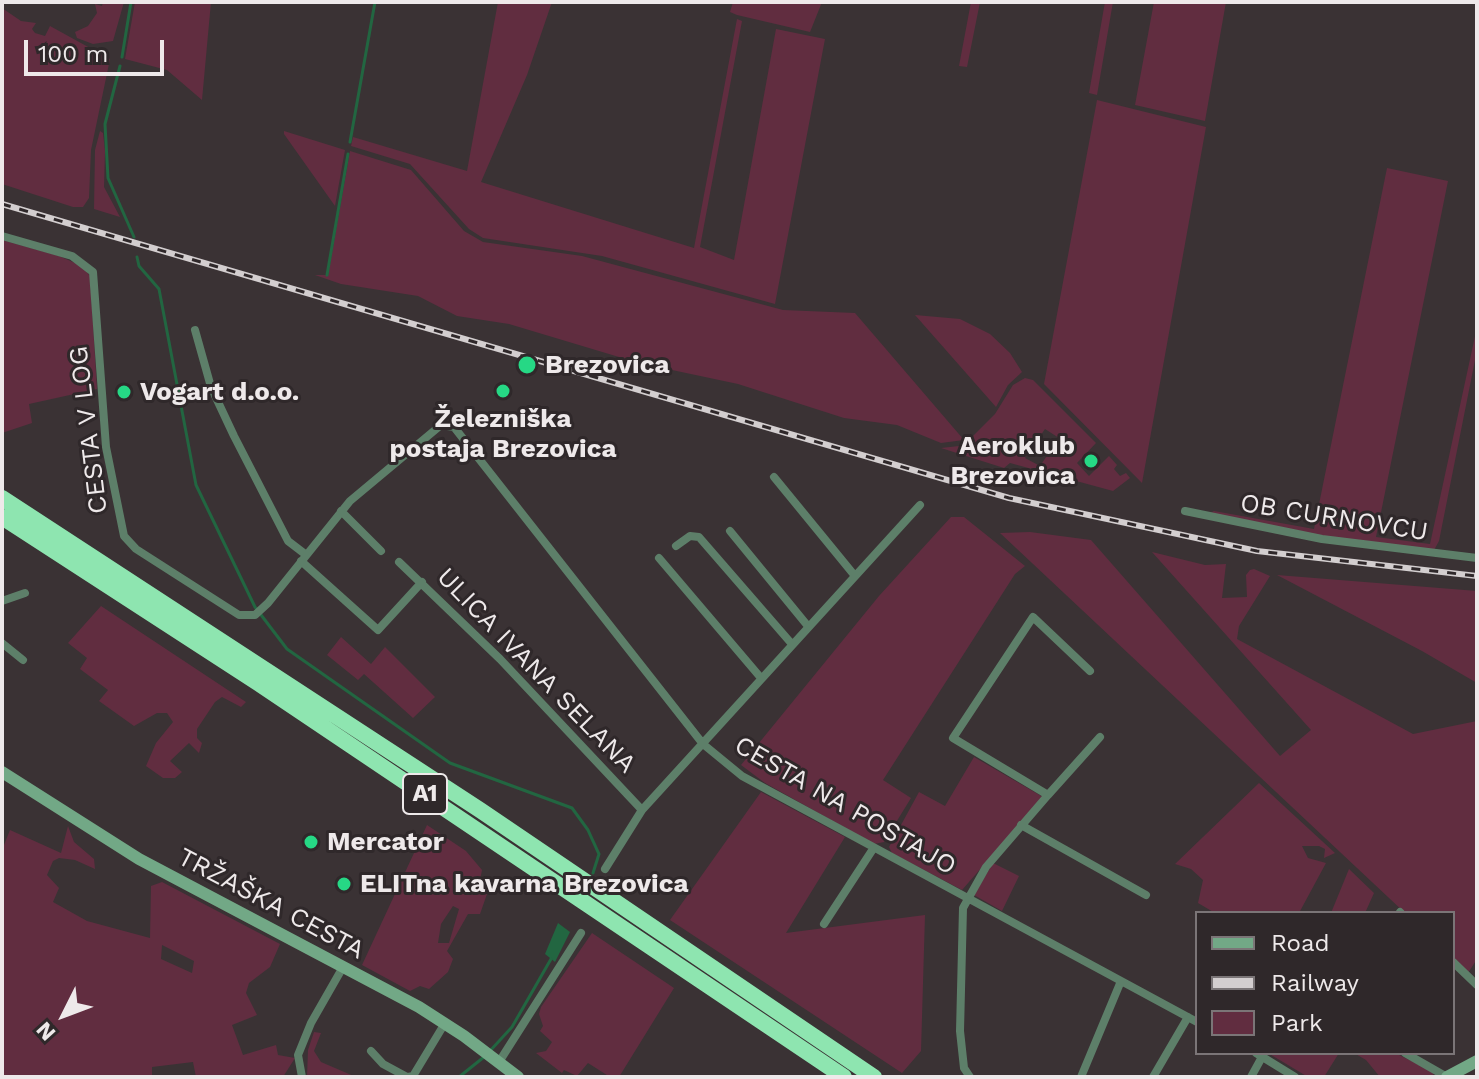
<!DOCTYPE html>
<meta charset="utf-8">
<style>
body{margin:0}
#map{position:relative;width:1479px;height:1079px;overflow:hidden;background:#3a3234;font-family:"Work Sans",sans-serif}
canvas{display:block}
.frame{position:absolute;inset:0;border:4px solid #eee9ea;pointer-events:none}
.legend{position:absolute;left:1195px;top:911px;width:260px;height:144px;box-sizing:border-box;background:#2f282a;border:2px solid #7b7577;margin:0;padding:10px 14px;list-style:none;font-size:24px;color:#eee9ea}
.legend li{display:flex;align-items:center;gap:16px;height:40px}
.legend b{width:40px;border:2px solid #7b7577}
.north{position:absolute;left:24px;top:975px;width:80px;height:80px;-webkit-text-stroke:6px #2f282a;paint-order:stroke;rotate:228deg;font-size:22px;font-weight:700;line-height:32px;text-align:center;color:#eee9ea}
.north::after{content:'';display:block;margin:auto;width:28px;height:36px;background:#eee9ea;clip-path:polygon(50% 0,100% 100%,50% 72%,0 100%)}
.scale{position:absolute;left:24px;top:40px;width:140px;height:36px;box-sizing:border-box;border:4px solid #eee9ea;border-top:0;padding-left:10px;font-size:24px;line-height:28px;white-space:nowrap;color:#eee9ea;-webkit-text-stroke:6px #2f282a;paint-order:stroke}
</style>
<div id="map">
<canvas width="1479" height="1079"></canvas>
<div class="frame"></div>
<ul class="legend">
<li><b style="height:10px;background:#72a886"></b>Road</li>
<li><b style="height:10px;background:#d3cecf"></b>Railway</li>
<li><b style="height:22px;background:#612d40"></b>Park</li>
</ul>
<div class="north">N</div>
<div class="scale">100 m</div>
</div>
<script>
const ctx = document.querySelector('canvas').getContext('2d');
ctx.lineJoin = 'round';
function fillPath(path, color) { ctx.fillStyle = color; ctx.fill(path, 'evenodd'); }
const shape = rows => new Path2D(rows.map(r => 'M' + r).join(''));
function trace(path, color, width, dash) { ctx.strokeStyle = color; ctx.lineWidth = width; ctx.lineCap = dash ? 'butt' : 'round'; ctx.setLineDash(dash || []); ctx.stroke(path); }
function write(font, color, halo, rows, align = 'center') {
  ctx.font = font + ' "Work Sans",sans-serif'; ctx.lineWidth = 6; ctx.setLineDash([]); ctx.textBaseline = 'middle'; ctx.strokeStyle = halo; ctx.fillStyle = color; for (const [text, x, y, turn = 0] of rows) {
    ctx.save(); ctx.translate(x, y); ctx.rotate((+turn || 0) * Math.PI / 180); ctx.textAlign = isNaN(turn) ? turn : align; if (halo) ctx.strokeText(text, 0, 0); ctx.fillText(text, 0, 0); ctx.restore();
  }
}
fillPath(shape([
 [103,2,124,2,113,41,93,44,77,38,75,32,88,26,97,13,95,4,102,6],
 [135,2,211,2,202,100,167,70,125,59],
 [498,2,552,2,527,75,481,182,694,248,737,19,742,21,700,247,734,260,776,29,825,39,775,304,602,256,483,238,469,229,410,164,351,146,353,137,467,171],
 [733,2,822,2,810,32,737,15,730,12],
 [971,2,980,2,967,67,959,66],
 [1105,2,1113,2,1097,95,1089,93],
 [1154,2,1226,2,1205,121,1135,105],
 [2,8,21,21,36,23,32,29,35,33,45,36,50,26,110,59,91,150,89,198,83,207,73,207,2,184],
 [1097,100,1206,127,1142,483,1044,384],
 [100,131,103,133,105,151,104,187,120,217,94,209,95,150],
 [284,131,345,150,335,206,284,134],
 [350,151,411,170,464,231,483,242,582,256,783,310,855,313,964,440,941,443,897,425,844,418,738,384,639,363,509,324,457,316,418,296,341,284,315,275,328,275],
 [1387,168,1448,181,1376,537,1430,544,1477,327,1477,350,1439,541,1433,552,1318,536,1208,514,1214,511,1314,529],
 [2,240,59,256,82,266,90,276,97,389,29,404,32,423,2,433],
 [915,315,960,319,990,334,1010,353,1022,372,1008,385,996,407],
 [1025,378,1033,380,1096,443,1077,463,1089,476,1109,456,1117,465,1114,469,1120,476,1126,473,1130,478,1113,491,1010,463,1004,468,941,448,959,446,969,440,995,414,1013,385],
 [1045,429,1059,438,1040,466,1025,458],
 [951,517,964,517,1025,566,1015,574,883,780,911,798,884,842,874,844,765,783,741,765,879,596],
 [1030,532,1091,540,1280,756,1311,730,1152,552,1205,565,1226,564,1222,598,1247,597,1246,575,1250,570,1254,569,1270,576,1239,626,1237,639,1413,734,1477,721,1477,959,1468,973,1453,958,1453,913,1405,913,1000,533],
 [1277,575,1477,591,1477,683,1422,651],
 [101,606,246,702,241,707,222,697,215,702,197,729,197,738,202,743,199,753,189,743,170,761,182,772,175,778,163,778,146,766,156,743,173,722,167,713,157,713,134,726,99,701,108,690,80,669,87,658,68,643],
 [341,637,371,664,385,647,435,697,413,718,364,674,358,680,327,655],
 [974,757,1043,797,962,890,892,853,889,847,919,792,945,806],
 [1259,783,1335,853,1324,858,1325,849,1319,846,1302,846,1308,858,1326,863,1299,913,1215,913,1198,903,1203,880,1191,869,1175,864],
 [761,792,845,837,786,933,925,915,921,1051,902,1073,670,920],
 [427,825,466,851,482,870,480,880,475,880,475,890,487,894,480,914,468,914,447,951,453,959,448,972,429,989,420,986,410,991,362,965],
 [453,906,459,909,449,943,438,943,441,924],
 [68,826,74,842,94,859,95,869,75,860,59,858,53,861,47,875,59,888,53,902,87,921,150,938,151,886,162,882,280,944,270,967,249,983,246,993,257,1015,232,1025,243,1055,276,1045,278,1055,295,1058,283,1077,196,1077,193,1062,152,1067,152,1077,2,1077,2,850,10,830,61,853],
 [162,945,194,961,192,973,161,959],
 [993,863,1019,876,1002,911,974,895],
 [1349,869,1374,893,1365,913,1331,913],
 [592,933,674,988,619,1077,610,1077,588,1063,577,1076,564,1070,562,1073,536,1053,546,1051,552,1042,540,1031,543,1026,539,1014,541,1007],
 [314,1032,321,1033,314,1051,321,1062,356,1077,307,1077,308,1050],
 [1268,1053,1339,1053,1324,1077,1308,1077],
 [1354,1053,1395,1053,1436,1073,1429,1077,1380,1077,1366,1060]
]), '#612d40');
fillPath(shape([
 [558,923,570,932,555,962,545,954]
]), '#226641');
trace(shape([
 [122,57,131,2],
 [120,66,105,124,108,178,134,237],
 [350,142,375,2],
 [137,257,139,266,159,289,196,485,255,607,287,649,450,763,572,808,588,830,599,854,593,873],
 [327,275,348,154],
 [489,1052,512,1027,551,959],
 [459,1077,484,1057]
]), '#226641', 3);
trace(shape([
 [2,236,72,256,93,272,106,447,124,536,136,549,239,615,255,615,268,603,350,501,441,425,454,427,703,744,742,776,1197,1022],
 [195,330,211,387,234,436,288,541,305,554],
 [774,477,855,576],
 [341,511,381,551],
 [1185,511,1322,539,1477,558],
 [730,531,807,625],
 [676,546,690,536,699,537,791,643],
 [659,558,761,678],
 [301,561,378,630,422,582],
 [399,562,500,659,642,810],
 [2,601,25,593],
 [2,643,23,660],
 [1048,795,1100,737],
 [1021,825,1146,895],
 [605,869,642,810,920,505],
 [1400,912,1401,913],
 [824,924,873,849],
 [1453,962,1477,985],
 [371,1051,383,1064,407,1077],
 [1256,1053,1295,1077],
 [1405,1053,1447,1077],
 [499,1062,581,933],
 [302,1077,298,1055,311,1023,343,967],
 [408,1077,413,1076,445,1023],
 [970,1077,964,1068,960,1031,963,908,986,867,1048,795,953,738,1033,617,1090,671],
 [1081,1077,1121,981],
 [1153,1077,1188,1017],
 [1251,1077,1262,1057]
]), '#5d7f69', 8);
trace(shape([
 [2,772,139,859,419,1007,464,1036,518,1077],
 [1447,1077,1477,1061]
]), '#72a886', 12);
trace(shape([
 [2,498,480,810,874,1077],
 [2,517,258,683,844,1077]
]), '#8ee5b0', 16);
const rail = shape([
 [2,204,1009,498,1257,551,1477,576]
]);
trace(rail, '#d3cecf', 6);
trace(rail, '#2f282a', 3, [9]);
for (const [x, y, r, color] of [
 [527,365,10,"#26d885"],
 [503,391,8,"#26d885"],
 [124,392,8,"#26d885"],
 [1091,461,8,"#26d885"],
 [311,842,8,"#26d885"],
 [344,884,8,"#26d885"]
]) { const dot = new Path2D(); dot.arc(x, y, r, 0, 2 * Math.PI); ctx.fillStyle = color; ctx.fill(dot); trace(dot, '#2f282a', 3); }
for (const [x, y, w] of [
 [425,794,44]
]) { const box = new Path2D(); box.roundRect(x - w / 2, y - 20, w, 40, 6); ctx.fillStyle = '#2f282a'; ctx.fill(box); trace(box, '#eee9ea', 2); }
write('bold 24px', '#eee9ea', null, [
 ["A1",425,794]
]);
write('bold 26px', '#eee9ea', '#2f282a', [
 ["Brezovica",545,365],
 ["Vogart d.o.o.",140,392],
 ["Železniška",503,419,"center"],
 ["postaja Brezovica",503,449,"center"],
 ["Aeroklub",1075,446,"right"],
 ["Brezovica",1075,476,"right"],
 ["Mercator",327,842],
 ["ELITna kavarna Brezovica",360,884]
], 'left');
write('26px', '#eee9ea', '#2f282a', [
 ["CESTA V LOG",89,430,-97],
 ["OB CURNOVCU",1334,518,9],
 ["ULICA IVANA SELANA",536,671,46],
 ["CESTA NA POSTAJO",845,806,30],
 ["TRŽAŠKA CESTA",271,904,28]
]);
</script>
